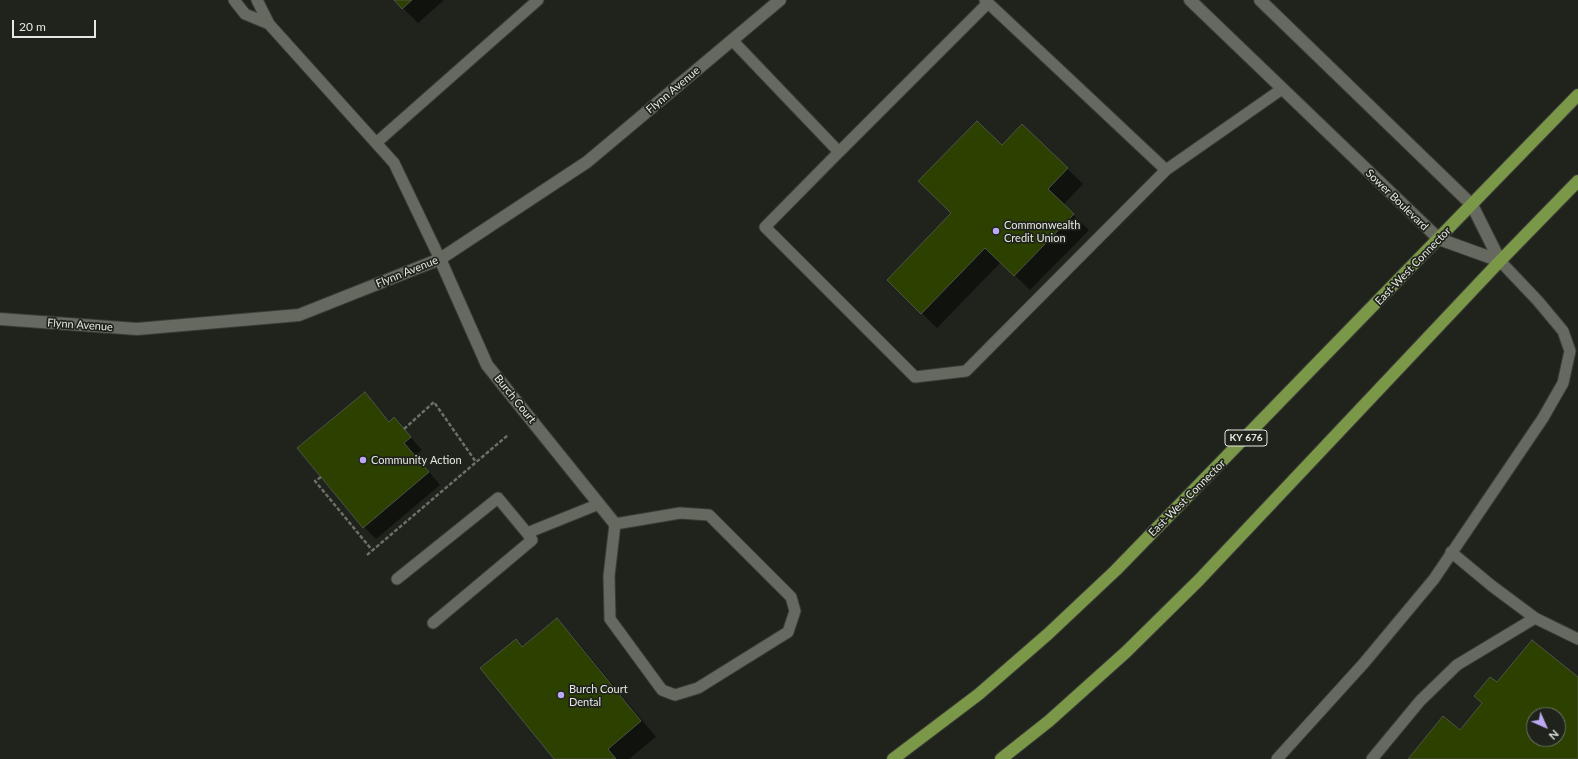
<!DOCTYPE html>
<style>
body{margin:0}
#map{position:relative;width:1578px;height:759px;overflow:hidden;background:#1f231b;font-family:Lato,sans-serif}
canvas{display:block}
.north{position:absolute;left:1526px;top:707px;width:40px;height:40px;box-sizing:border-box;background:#1f231b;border:1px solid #6f726b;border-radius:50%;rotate:135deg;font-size:11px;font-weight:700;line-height:16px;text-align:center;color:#e6e9e3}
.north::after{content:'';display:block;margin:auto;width:14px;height:18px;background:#bca9f5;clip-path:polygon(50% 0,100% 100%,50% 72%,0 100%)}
.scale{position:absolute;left:12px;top:20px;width:84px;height:18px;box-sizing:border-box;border:2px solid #e6e9e3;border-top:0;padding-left:5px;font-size:12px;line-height:14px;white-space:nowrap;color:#e6e9e3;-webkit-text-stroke:3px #1f231b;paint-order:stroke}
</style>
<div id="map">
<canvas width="1578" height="759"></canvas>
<div class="north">N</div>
<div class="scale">20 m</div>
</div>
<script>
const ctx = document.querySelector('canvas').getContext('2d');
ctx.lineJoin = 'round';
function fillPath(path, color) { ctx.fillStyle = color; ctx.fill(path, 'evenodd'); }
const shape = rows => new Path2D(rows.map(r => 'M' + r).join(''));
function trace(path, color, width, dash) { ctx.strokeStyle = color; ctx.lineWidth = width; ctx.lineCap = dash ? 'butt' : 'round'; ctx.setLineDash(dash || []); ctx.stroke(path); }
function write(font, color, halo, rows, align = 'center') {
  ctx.font = font + ' Lato,sans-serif'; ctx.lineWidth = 3.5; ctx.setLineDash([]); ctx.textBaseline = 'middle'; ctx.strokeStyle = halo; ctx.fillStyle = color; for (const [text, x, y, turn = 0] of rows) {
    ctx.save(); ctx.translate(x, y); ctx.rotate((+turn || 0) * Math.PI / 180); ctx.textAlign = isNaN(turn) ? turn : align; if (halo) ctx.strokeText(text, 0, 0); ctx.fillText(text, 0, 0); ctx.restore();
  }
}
fillPath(shape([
 [395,0,444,0,418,23],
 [1022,125,1083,184,1063,205,1089,230,1030,290,1001,262,937,328,903,295,953,214,1002,147],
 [365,394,390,422,394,419,422,450,415,455,440,485,376,539,364,527],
 [557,620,572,635,656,737,629,759,555,759,516,640,523,647]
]), '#0007');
const building = shape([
 [394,0,412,0,402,9,394,0],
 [977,121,1002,145,1022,124,1068,168,1048,189,1074,214,1014,276,985,248,921,314,887,280,951,213,918,181,977,121],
 [365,392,389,422,394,417,411,437,404,443,429,472,363,528,297,448,365,392],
 [557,618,641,721,608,749,616,759,554,759,480,668,516,639,522,647,557,618],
 [1532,640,1578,677,1578,759,1408,759,1443,716,1460,730,1482,703,1474,696,1490,677,1497,682,1532,640],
 [1534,715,1558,715,1558,739,1534,739,1534,715]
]);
fillPath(building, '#2c4100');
trace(building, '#4e5349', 1);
const lane = shape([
 [234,0,245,14,269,24],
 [257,0,269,24,394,163,440,259],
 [985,0,1166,170],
 [732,40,839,152,765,227,915,377,966,371,1166,170,1282,89],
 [376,143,538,0],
 [839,152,988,3],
 [680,513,709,515,791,597,795,611,788,632,698,688,675,695,662,690,610,619,609,576,615,524,680,513],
 [1451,552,1492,586,1535,618,1578,639],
 [397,579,498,498,527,533,599,504],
 [433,623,532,540,527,533],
 [1277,759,1364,663,1434,579,1543,418,1563,383,1570,351,1563,331,1538,301,1500,261],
 [1372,759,1420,701,1457,665,1535,618]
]);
const street = shape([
 [1190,0,1439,239,1500,261],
 [1260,0,1472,205,1500,261],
 [440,259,487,365,615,524],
 [0,319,137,329,299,315,440,259,587,162,780,0]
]);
const primary = shape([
 [893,759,979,694,1048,634,1116,570,1578,95],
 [1001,759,1049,721,1126,652,1199,580,1500,261,1578,181]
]);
trace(lane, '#3a3d37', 13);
trace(street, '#3a3d37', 14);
trace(primary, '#3a3d37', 14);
trace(shape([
 [404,429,434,402,476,462],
 [321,477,315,481,372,550],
 [367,555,508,435]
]), '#6c6f68', 2.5, [4, 2]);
trace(lane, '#65695f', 11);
trace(street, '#65695f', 12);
trace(primary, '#7b9849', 12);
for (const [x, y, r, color] of [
 [996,231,4,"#bca9f5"],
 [363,460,4,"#bca9f5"],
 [561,695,4,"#bca9f5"]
]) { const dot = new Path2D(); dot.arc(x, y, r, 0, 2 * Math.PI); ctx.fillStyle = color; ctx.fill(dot); trace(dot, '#1f231b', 1.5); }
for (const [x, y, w] of [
 [1246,438,42]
]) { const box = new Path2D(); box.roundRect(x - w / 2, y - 8, w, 16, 3); ctx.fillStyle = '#1f231b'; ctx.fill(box); trace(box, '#e6e9e3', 1); }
write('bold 10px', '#e6e9e3', null, [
 ["KY 676",1246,438]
]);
write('11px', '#e6e9e3', '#1f231b', [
 ["Flynn Avenue",673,90,-40],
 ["Sower Boulevard",1397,200,44],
 ["East-West Connector",1413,266,-46],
 ["Flynn Avenue",407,272,-22],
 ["Flynn Avenue",80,325,4],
 ["Burch Court",515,399,51],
 ["East-West Connector",1187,498,-45]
]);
write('11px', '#e6e9e3', '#1f231b', [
 ["Commonwealth",1004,225],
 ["Credit Union",1004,238],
 ["Community Action",371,460],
 ["Burch Court",569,689],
 ["Dental",569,702]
], 'left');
</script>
